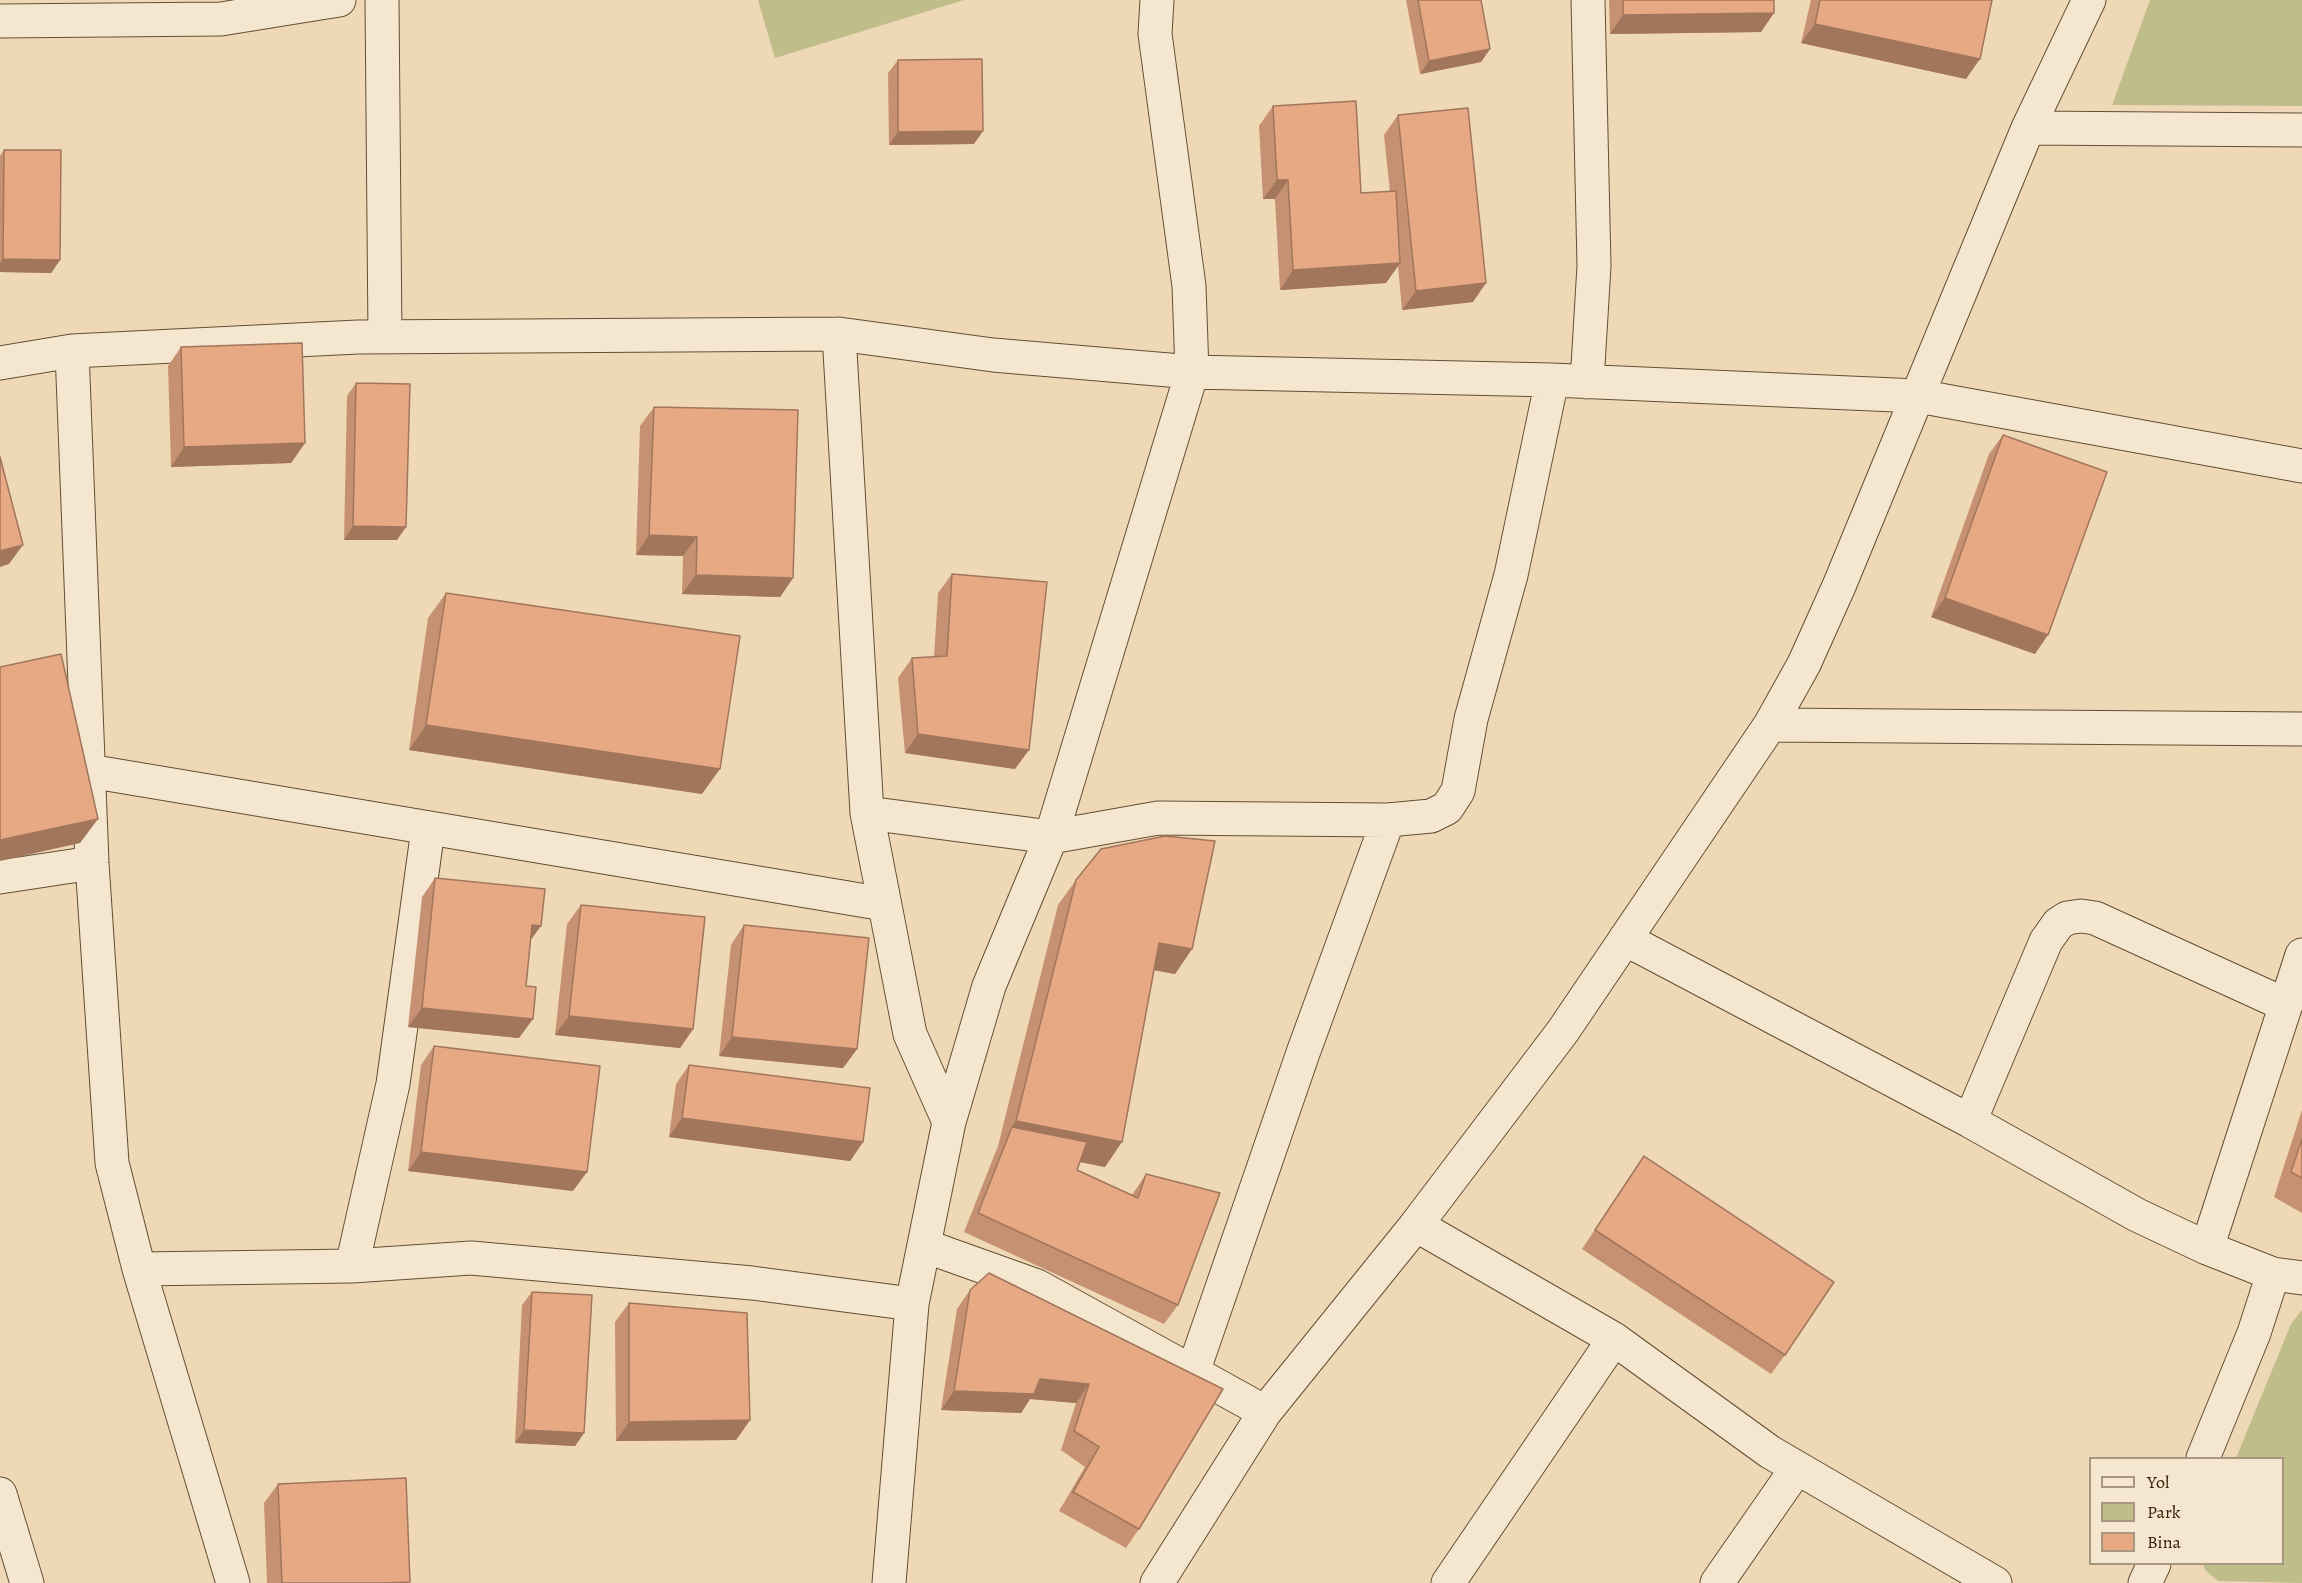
<!DOCTYPE html>
<style>
body{margin:0}
#map{position:relative;width:2302px;height:1583px;overflow:hidden;background:#efd8b6;font-family:Alegreya,serif}
canvas{display:block}
.legend{position:absolute;left:2089px;top:1457px;width:195px;height:108px;box-sizing:border-box;background:#f5e6d0;border:2px solid #a79780;margin:0;padding:8px 10px;list-style:none;font-size:18px;color:#332108}
.legend li{display:flex;align-items:center;gap:12px;height:30px}
.legend b{width:30px;border:2px solid #a79780}
</style>
<div id="map">
<canvas width="2302" height="1583"></canvas>
<ul class="legend">
<li><b style="height:8px;background:#f5e6d0"></b>Yol</li>
<li><b style="height:16px;background:#bfbd8a"></b>Park</li>
<li><b style="height:16px;background:#e6a984"></b>Bina</li>
</ul>
</div>
<script>
const ctx = document.querySelector('canvas').getContext('2d');
ctx.lineJoin = 'round';
function fillPath(path, color) { ctx.fillStyle = color; ctx.fill(path, 'evenodd'); }
const shape = rows => new Path2D(rows.map(r => 'M' + r).join(''));
function trace(path, color, width, dash) { ctx.strokeStyle = color; ctx.lineWidth = width; ctx.lineCap = dash ? 'butt' : 'round'; ctx.setLineDash(dash || []); ctx.stroke(path); }
fillPath(shape([
 [758,0,964,0,775,58],
 [2150,0,2302,0,2302,106,2112,105],
 [2302,1310,2302,1583,2218,1581,2205,1570,2203,1564,2282,1564,2282,1458,2236,1458,2291,1324]
]), '#bfbd8a');
const minor = shape([
 [382,0,385,337],
 [0,21,221,19,339,0],
 [2028,128,2302,130],
 [839,334,867,813,910,1034,949,1122],
 [72,351,92,863,112,1163,139,1269,233,1583],
 [0,363,72,351,358,337,839,334,993,355,1192,372,1552,380,1918,396,2302,466],
 [1587,382,1594,266,1588,0],
 [1770,725,2302,729],
 [89,771,884,904],
 [867,813,1051,837,1158,818,1388,820,1431,816,1447,808,1458,791,1471,719,1511,575,1552,380],
 [0,877,92,863],
 [1625,939,1970,1121,2137,1215,2207,1248,2273,1274,2254,1333,2203,1458],
 [1970,1121,2046,941,2058,924,2067,918,2081,916,2095,918,2286,1005],
 [1416,1225,1614,1339,1770,1452,1995,1583],
 [925,1246,1037,1286,1265,1412],
 [2207,1248,2302,955],
 [352,1266,393,1084,428,829],
 [139,1269,352,1266,471,1258,752,1283,912,1304],
 [2273,1274,2302,1278],
 [1193,1372,1303,1053,1388,820],
 [0,1494,27,1583],
 [889,1583,912,1304,949,1122,989,986,1051,837,1192,372,1189,286,1155,34,1157,0],
 [1157,1583,1265,1412,1416,1225,1563,1031,1770,725,1804,664,1839,586,2028,128,2089,0],
 [1448,1583,1614,1339],
 [1717,1583,1797,1468],
 [2145,1583,2154,1564]
]);
trace(minor, '#624f34', 35);
trace(minor, '#f5e6d0', 33);
fillPath(shape([
 [1406,0,1481,0,1490,49,1481,62,1420,74],
 [1609,0,1774,0,1761,32,1610,34],
 [1811,0,1992,0,1966,79,1801,43],
 [898,60,974,144,889,145,888,73],
 [1273,106,1361,193,1390,192,1384,135,1398,115,1473,302,1402,310,1398,266,1386,283,1280,290,1275,199,1263,199,1259,126],
 [4,150,60,260,51,273,0,272,0,156],
 [181,347,305,443,291,463,171,467,168,366],
 [356,383,397,540,344,540,347,396],
 [654,407,793,578,780,597,682,594,683,556,636,555,640,426],
 [2003,435,2035,654,1931,617,1989,454],
 [952,574,1015,769,905,753,898,678,912,658,934,657,938,593],
 [446,593,702,794,409,750,428,618],
 [435,878,531,940,519,1038,408,1027,422,897],
 [1076,880,1192,949,1175,974,1154,970,1105,1167,1080,1162,1077,1170,1132,1195,1146,1174,1178,1305,1164,1324,964,1232,998,1146,1058,905],
 [581,905,693,1029,680,1048,555,1035,567,924],
 [744,925,857,1049,843,1068,719,1056,731,945],
 [434,1046,573,1191,408,1171,421,1065],
 [689,1065,863,1142,850,1161,669,1137,676,1084],
 [2302,1110,2302,1213,2274,1197],
 [1644,1156,1785,1355,1771,1374,1582,1249],
 [970,1290,1223,1389,1139,1529,1126,1548,1059,1511,1085,1467,1061,1450,1076,1403,1030,1399,1021,1413,941,1410,957,1309],
 [532,1292,584,1433,575,1446,515,1443,522,1305],
 [629,1303,750,1420,736,1440,616,1441,615,1322],
 [278,1484,409,1583,267,1583,264,1503]
]), '#c69172');
fillPath(shape([
 [1774,13,1761,32,1610,34,1623,15],
 [1815,24,1980,59,1966,79,1801,43],
 [1490,49,1481,62,1420,74,1429,61],
 [983,131,974,144,889,145,898,132],
 [1277,180,1288,180,1275,199,1263,199],
 [3,259,60,260,51,273,0,272,0,263],
 [1400,263,1386,283,1280,290,1293,270],
 [1486,283,1473,302,1402,310,1416,291],
 [305,443,291,463,171,467,184,447],
 [353,526,406,527,397,540,344,540],
 [649,535,697,537,683,556,636,555],
 [23,545,9,564,0,567,0,551],
 [696,575,793,578,780,597,682,594],
 [1945,598,2048,635,2035,654,1931,617],
 [426,725,720,769,702,794,409,750],
 [918,734,1029,750,1015,769,905,753],
 [98,819,80,843,0,861,0,840],
 [532,925,541,926,527,945],
 [1159,943,1192,949,1175,974,1142,968],
 [422,1008,533,1019,519,1038,408,1027],
 [569,1016,693,1029,680,1048,555,1035],
 [732,1037,857,1049,843,1068,719,1056],
 [682,1118,863,1142,850,1161,669,1137],
 [1016,1121,1122,1142,1105,1167,1004,1147,1012,1127,998,1146],
 [421,1152,587,1172,573,1191,408,1171],
 [1040,1379,1089,1384,1076,1403,1030,1399,1021,1413,941,1410,954,1391],
 [750,1420,736,1440,616,1441,629,1422],
 [524,1430,584,1433,575,1446,515,1443]
]), '#a1765c');
const building = shape([
 [1418,0,1481,0,1490,49,1429,61,1418,0],
 [1623,0,1774,0,1774,13,1623,15,1623,0],
 [1820,0,1992,0,1980,59,1815,24,1820,0],
 [982,59,983,131,898,132,898,60,982,59],
 [1356,101,1361,193,1396,191,1400,263,1293,270,1288,180,1277,180,1273,106,1356,101],
 [1468,108,1486,283,1416,291,1398,115,1468,108],
 [4,150,61,150,60,260,3,259,4,150],
 [302,343,305,443,184,447,181,347,302,343],
 [356,383,410,384,406,527,353,526,356,383],
 [654,407,798,410,793,578,696,575,697,537,649,535,654,407],
 [2003,435,2107,472,2048,635,1945,598,2003,435],
 [0,457,23,545,0,551,0,457],
 [952,574,1047,582,1029,750,918,734,912,658,947,656,952,574],
 [446,593,740,636,720,769,426,725,446,593],
 [61,654,98,819,0,840,0,667,61,654],
 [1165,836,1215,841,1192,949,1159,943,1122,1142,1016,1121,1076,880,1101,849,1165,836],
 [435,878,545,889,541,926,532,925,526,986,536,987,533,1019,422,1008,435,878],
 [581,905,705,917,693,1029,569,1016,581,905],
 [744,925,869,938,857,1049,732,1037,744,925],
 [434,1046,600,1066,587,1172,421,1152,434,1046],
 [689,1065,870,1088,863,1142,682,1118,689,1065],
 [1012,1127,1087,1142,1077,1170,1138,1198,1146,1174,1220,1193,1178,1305,978,1213,1012,1127],
 [2302,1139,2302,1178,2291,1172,2302,1139],
 [1644,1156,1834,1282,1785,1355,1595,1230,1644,1156],
 [989,1273,1223,1389,1139,1529,1073,1492,1099,1447,1074,1431,1089,1384,1040,1379,1034,1394,954,1391,970,1290,989,1273],
 [532,1292,592,1295,584,1433,524,1430,532,1292],
 [629,1303,747,1313,750,1420,629,1422,629,1303],
 [406,1478,410,1582,381,1583,282,1583,278,1484,406,1478]
]);
fillPath(building, '#e6a984');
trace(building, '#a1765c', 1.5);
</script>
